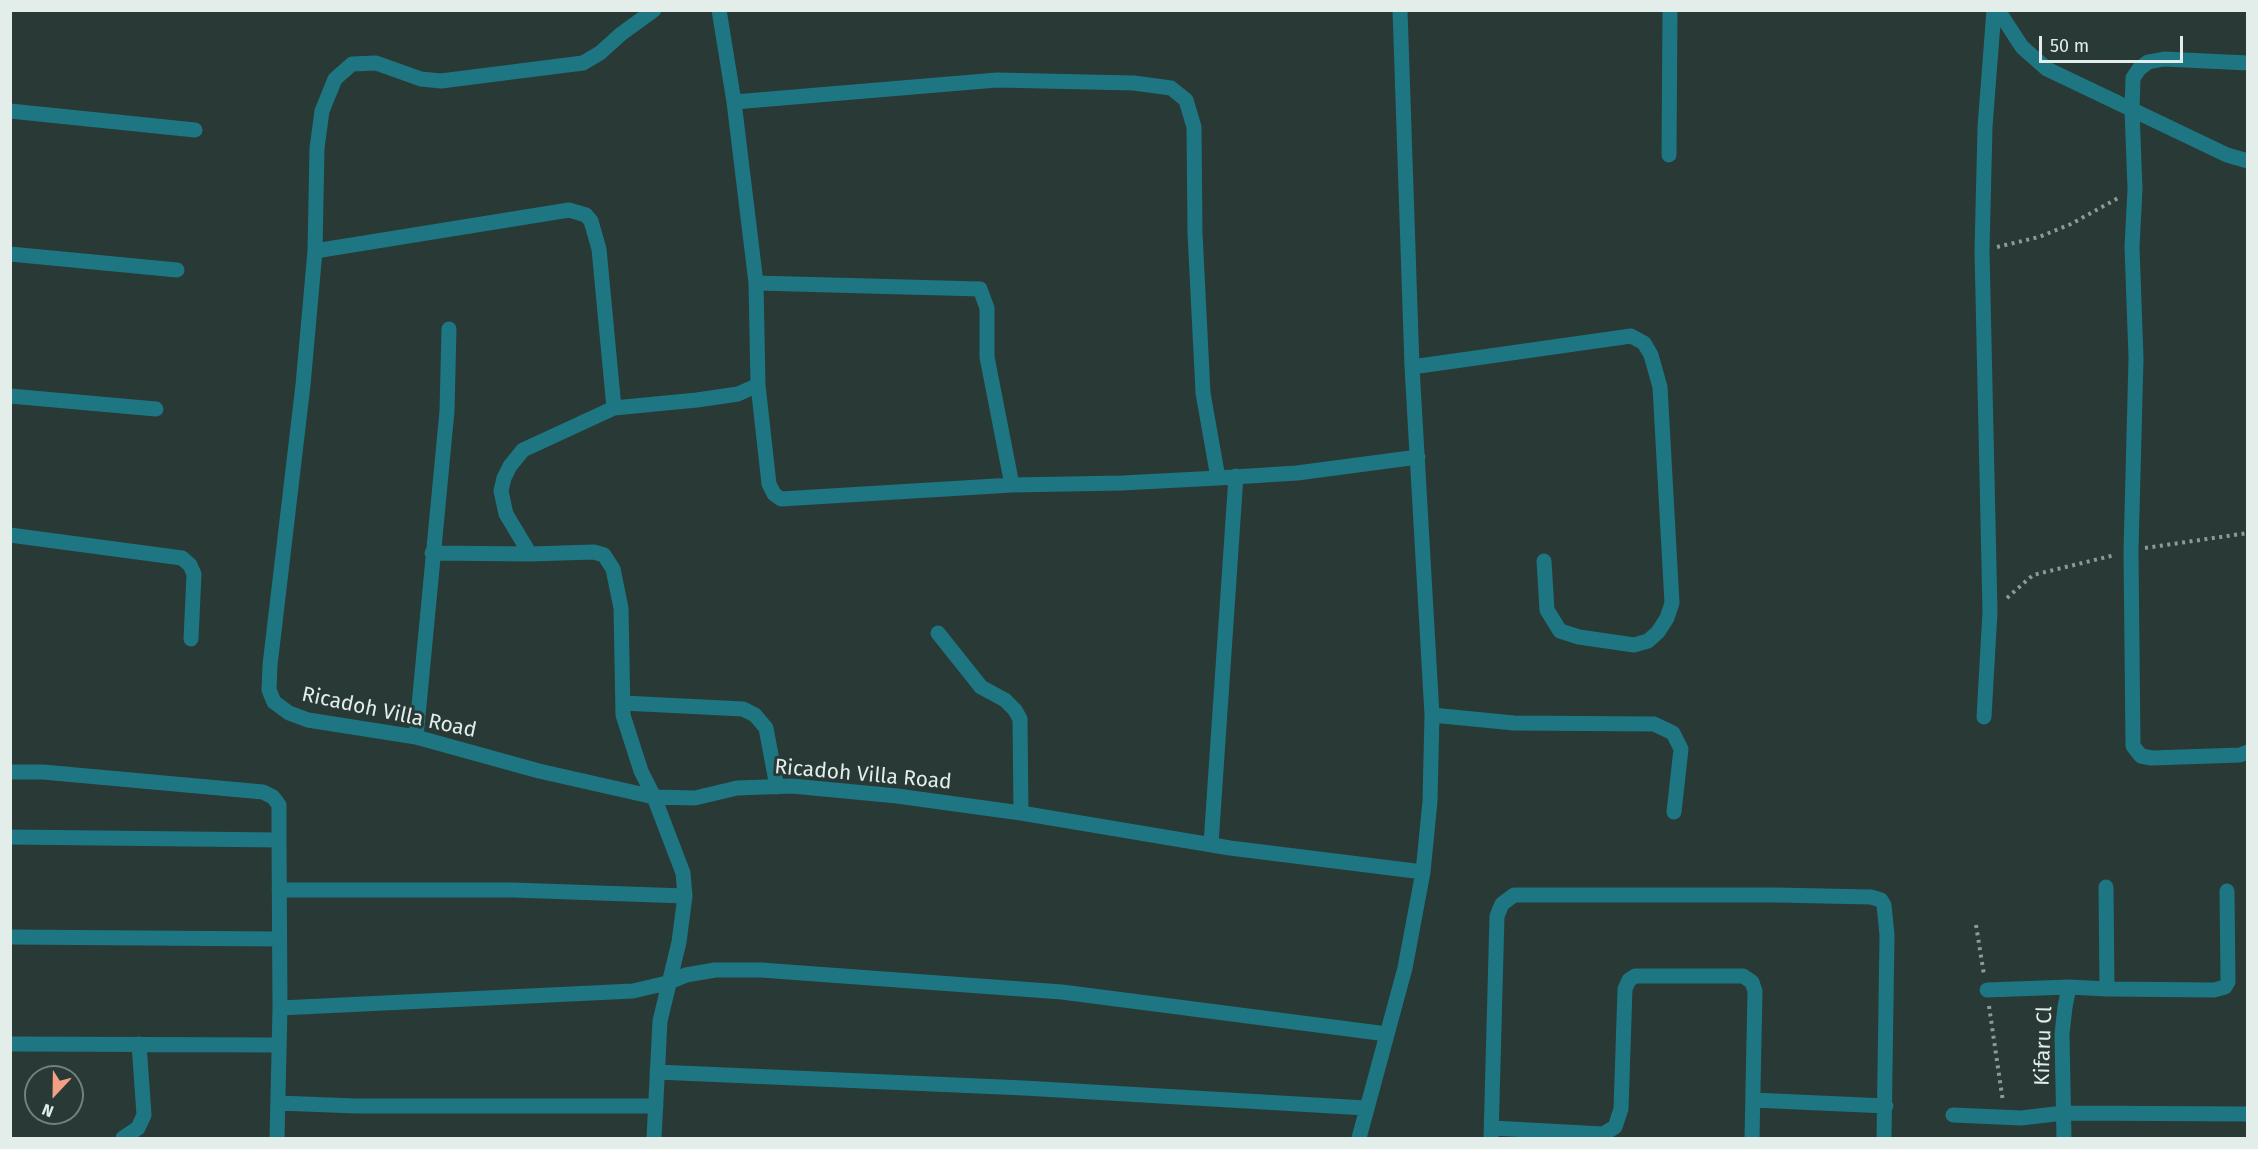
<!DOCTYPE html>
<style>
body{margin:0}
#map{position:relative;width:2258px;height:1149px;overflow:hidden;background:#293936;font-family:"Fira Sans",sans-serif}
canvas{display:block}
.frame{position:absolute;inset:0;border:12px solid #e3edea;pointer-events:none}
.north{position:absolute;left:24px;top:1065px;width:60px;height:60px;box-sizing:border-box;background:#293936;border:2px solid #73817e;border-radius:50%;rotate:202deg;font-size:16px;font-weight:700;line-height:24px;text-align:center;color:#e3edea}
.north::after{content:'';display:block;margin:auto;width:21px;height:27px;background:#f39f84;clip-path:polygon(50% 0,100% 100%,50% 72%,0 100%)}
.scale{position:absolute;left:2039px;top:36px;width:144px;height:27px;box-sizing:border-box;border:3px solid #e3edea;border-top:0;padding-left:8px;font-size:18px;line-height:21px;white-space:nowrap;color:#e3edea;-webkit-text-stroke:4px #293936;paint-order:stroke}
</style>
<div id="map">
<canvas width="2258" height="1149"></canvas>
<div class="frame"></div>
<div class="north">N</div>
<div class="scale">50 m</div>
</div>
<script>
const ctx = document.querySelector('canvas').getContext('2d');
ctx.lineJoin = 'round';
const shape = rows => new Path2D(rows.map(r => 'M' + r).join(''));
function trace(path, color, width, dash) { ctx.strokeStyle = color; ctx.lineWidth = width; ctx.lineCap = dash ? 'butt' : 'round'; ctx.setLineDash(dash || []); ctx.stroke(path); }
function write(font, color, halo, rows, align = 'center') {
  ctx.font = font + ' "Fira Sans",sans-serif'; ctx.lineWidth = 6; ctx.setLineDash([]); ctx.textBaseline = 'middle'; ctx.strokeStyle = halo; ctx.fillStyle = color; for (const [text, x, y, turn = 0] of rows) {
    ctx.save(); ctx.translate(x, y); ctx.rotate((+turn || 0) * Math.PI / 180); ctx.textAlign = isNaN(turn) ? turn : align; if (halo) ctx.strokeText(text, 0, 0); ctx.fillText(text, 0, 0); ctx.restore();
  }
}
trace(shape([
 [1997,247,2039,237,2071,224,2120,197],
 [2145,548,2248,533],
 [2007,598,2033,575,2115,555],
 [1976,925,1984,975],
 [1989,1006,2003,1102]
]), '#8d9a97', 4, [3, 4.5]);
trace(shape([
 [654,10,621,34,600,53,583,63,441,81,421,79,376,63,352,64,335,79,322,111,317,148,315,251,303,385,270,665,269,690,274,702,289,713,308,720,416,737,539,771,654,797,695,798,737,788,792,786,897,796,1021,813,1230,848,1423,872],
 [719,10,734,102,756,283,758,385,769,484,774,494,781,499,1012,485,1122,483,1218,478,1297,473,1418,457],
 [1998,10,2022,47,2047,69,2227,155,2248,161],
 [2248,63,2164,59,2148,62,2139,69,2133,78,2132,110,2135,189,2132,247,2136,358,2131,551,2133,746,2141,756,2152,758,2240,755,2248,752],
 [734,102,997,80,1134,83,1171,88,1186,100,1194,127,1195,233,1203,393,1218,478],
 [10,111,195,130],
 [1669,155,1670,10],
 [315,251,569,210,586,215,591,221,599,249,614,408],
 [10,254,177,270],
 [756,283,980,289,987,308,987,357,1012,485],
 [1412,367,1631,336,1644,343,1651,355,1660,387,1672,603,1667,618,1658,632,1648,641,1634,645,1579,637,1560,631,1547,610,1544,561],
 [10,396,156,409],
 [10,535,182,558,190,565,194,574,191,639],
 [432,553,530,554,594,552,604,555,613,569,621,608,623,715,641,771,654,797,683,873,685,896,679,942,660,1021,654,1138],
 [530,554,506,514,501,491,504,478,510,466,523,450,614,408,697,400,738,394,758,385],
 [938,633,981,687,1005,700,1015,710,1020,719,1021,813],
 [623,703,743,709,755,715,766,728,777,787],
 [1432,715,1514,723,1654,724,1673,733,1681,749,1674,812],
 [1984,717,1990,612,1982,251,1985,127,1994,10],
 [416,737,447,411,449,329],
 [10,772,43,772,263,792,273,797,279,805,279,840,280,1008,277,1138],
 [10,837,279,840],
 [1211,844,1236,476],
 [279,890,513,890,685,896],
 [10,937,279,939],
 [2107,989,2214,990,2225,987,2228,982,2227,891],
 [1987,990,2069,987],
 [280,1008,633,991,667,983,686,975,715,970,761,970,1062,992,1387,1034],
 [10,1044,279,1045],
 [657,1072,1024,1088,1366,1108],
 [1753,1100,1886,1106],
 [278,1103,356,1106,656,1106],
 [1953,1115,2021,1118,2064,1113,2246,1114],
 [1492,1128,1603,1134,1615,1127,1621,1109,1625,989,1629,980,1635,976,1743,976,1752,982,1755,991,1752,1138],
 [123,1138,138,1128,144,1115,139,1044],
 [1359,1138,1405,968,1423,872,1430,801,1432,715,1412,367,1400,10],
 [1491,1138,1497,916,1502,904,1514,895,1776,895,1871,897,1881,900,1884,905,1887,935,1884,1138],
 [2064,1138,2062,1034,2065,1007,2069,987,2107,989,2106,887]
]), '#1d7681', 15);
write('21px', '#e3edea', '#293936', [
 ["Ricadoh Villa Road",389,713,12],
 ["Ricadoh Villa Road",863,775,5],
 ["Kifaru Cl",2044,1046,-88]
]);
</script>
